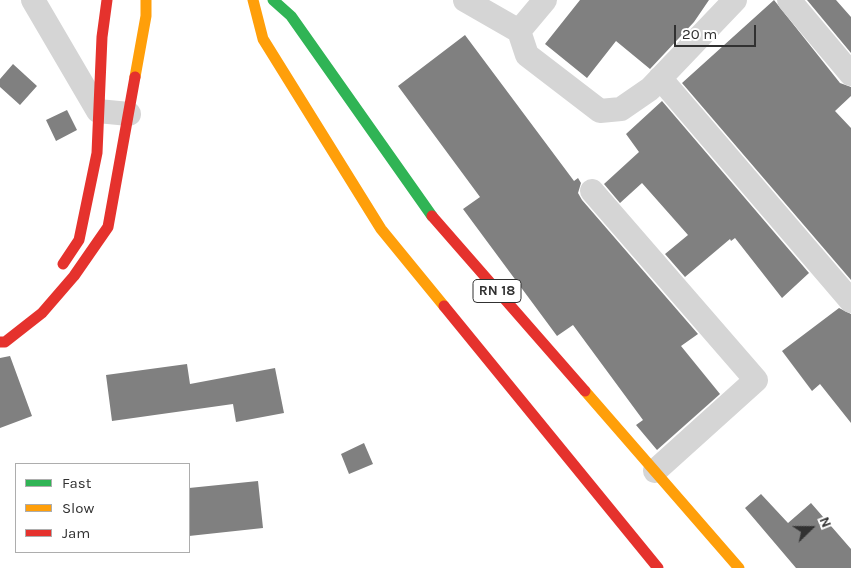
<!DOCTYPE html>
<style>
body{margin:0}
#map{position:relative;width:851px;height:568px;overflow:hidden;background:#fff;font-family:Karla,sans-serif}
canvas{display:block}
.legend{position:absolute;left:15px;top:463px;width:175px;height:90px;box-sizing:border-box;background:#fff;border:1px solid #adadad;margin:0;padding:6px 9px;list-style:none;font-size:15px;color:#313131}
.legend li{display:flex;align-items:center;gap:10px;height:25px}
.legend b{width:25px;border:1px solid #adadad}
.north{position:absolute;left:786px;top:503px;width:50px;height:50px;-webkit-text-stroke:4px #fff;paint-order:stroke;rotate:68deg;font-size:14px;font-weight:700;line-height:20px;text-align:center;color:#313131}
.north::after{content:'';display:block;margin:auto;width:18px;height:22px;background:#313131;clip-path:polygon(50% 0,100% 100%,50% 72%,0 100%)}
.scale{position:absolute;left:674px;top:25px;width:82px;height:22px;box-sizing:border-box;border:2px solid #313131;border-top:0;padding-left:6px;font-size:15px;line-height:18px;white-space:nowrap;color:#313131;-webkit-text-stroke:4px #fff;paint-order:stroke}
</style>
<div id="map">
<canvas width="851" height="568"></canvas>
<ul class="legend">
<li><b style="height:6px;background:#30b455"></b>Fast</li>
<li><b style="height:6px;background:#ff9f0a"></b>Slow</li>
<li><b style="height:6px;background:#e5322d"></b>Jam</li>
</ul>
<div class="north">N</div>
<div class="scale">20 m</div>
</div>
<script>
const ctx = document.querySelector('canvas').getContext('2d');
ctx.lineJoin = 'round';
function fillPath(path, color) { ctx.fillStyle = color; ctx.fill(path, 'evenodd'); }
const shape = rows => new Path2D(rows.map(r => 'M' + r).join(''));
function trace(path, color, width, dash) { ctx.strokeStyle = color; ctx.lineWidth = width; ctx.lineCap = dash ? 'butt' : 'round'; ctx.setLineDash(dash || []); ctx.stroke(path); }
function write(font, color, halo, rows, align = 'center') {
  ctx.font = font + ' Karla,sans-serif'; ctx.lineWidth = 5; ctx.setLineDash([]); ctx.textBaseline = 'middle'; ctx.strokeStyle = halo; ctx.fillStyle = color; for (const [text, x, y, turn = 0] of rows) {
    ctx.save(); ctx.translate(x, y); ctx.rotate((+turn || 0) * Math.PI / 180); ctx.textAlign = isNaN(turn) ? turn : align; if (halo) ctx.strokeText(text, 0, 0); ctx.fillText(text, 0, 0); ctx.restore();
  }
}
fillPath(shape([
 [580,0,709,0,694,22,650,69,616,41,587,78,545,44],
 [774,0,840,83,851,87,851,96,835,111,851,128,851,280,682,83],
 [807,0,836,0,851,17,851,53],
 [465,35,574,181,578,178,581,183,578,193,582,200,698,334,681,346,720,394,657,450,636,425,643,420,573,325,557,336,463,209,480,197,398,86],
 [13,64,37,86,20,105,0,87,0,79],
 [662,101,809,273,782,298,735,238,731,241,730,239,685,277,665,254,688,235,642,183,620,203,604,184,639,152,626,134],
 [67,110,77,130,56,141,46,120],
 [839,308,851,314,851,423,820,384,812,391,782,351],
 [10,356,32,416,0,428,0,358],
 [187,364,190,384,275,368,284,413,236,422,233,404,112,421,106,375],
 [364,443,373,464,349,474,341,454],
 [258,481,263,528,189,536,189,488],
 [761,494,788,523,811,503,851,549,851,568,796,568,745,508]
]), '#808080');
trace(shape([
 [33,0,98,111,129,114],
 [465,0,519,31,527,55,600,111,621,109,650,89,735,0],
 [789,0,851,74],
 [519,31,545,0],
 [660,78,851,301],
 [592,191,756,380,655,471]
]), '#d5d5d5', 24);
trace(shape([
 [273,0,291,16,432,216]
]), '#30b455', 11);
trace(shape([
 [253,0,263,39,381,229,444,306],
 [135,77,146,16,146,0],
 [585,391,739,568]
]), '#ff9f0a', 11);
trace(shape([
 [432,216,585,391],
 [63,264,79,240,97,153,102,37,107,0],
 [444,306,658,568],
 [0,342,5,342,42,313,74,276,108,227,135,77]
]), '#e5322d', 11);
for (const [x, y, w] of [
 [497,291,48]
]) { const box = new Path2D(); box.roundRect(x - w / 2, y - 11.5, w, 23, 4); ctx.fillStyle = '#fff'; ctx.fill(box); trace(box, '#313131', 1); }
write('bold 14px', '#313131', null, [
 ["RN 18",497,291]
]);
</script>
